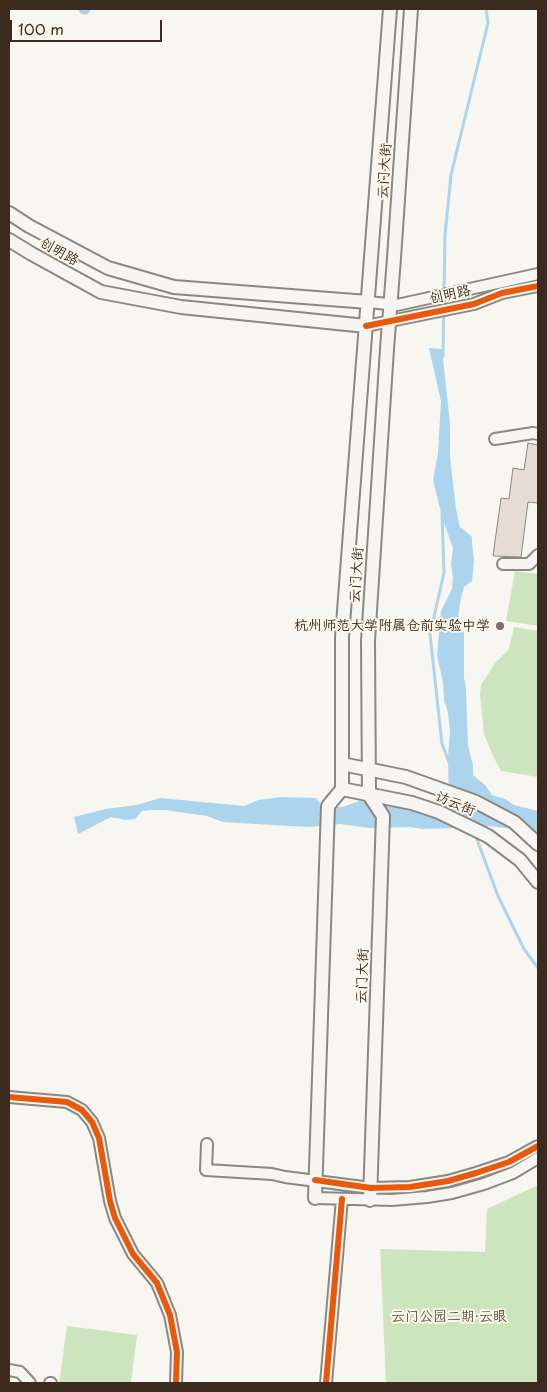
<!DOCTYPE html>
<meta charset="utf-8">
<style>
body{margin:0}
#map{position:relative;width:547px;height:1392px;overflow:hidden;background:#f8f6f0;font-family:"Playpen Sans",sans-serif}
canvas{display:block}
.frame{position:absolute;inset:0;border:10px solid #3b2a1e;pointer-events:none}
.scale{position:absolute;left:10px;top:20px;width:152px;height:22px;box-sizing:border-box;border:2px solid #3b2a1e;border-top:0;padding-left:6px;font-size:15px;line-height:18px;white-space:nowrap;color:#3b2a1e;-webkit-text-stroke:4px #fbf7ec;paint-order:stroke}
</style>
<div id="map">
<canvas width="547" height="1392"></canvas>
<div class="frame"></div>
<div class="scale">100 m</div>
</div>
<script>
const ctx = document.querySelector('canvas').getContext('2d');
ctx.lineJoin = 'round';
function fillPath(path, color) { ctx.fillStyle = color; ctx.fill(path, 'evenodd'); }
const shape = rows => new Path2D(rows.map(r => 'M' + r).join(''));
function trace(path, color, width, dash) { ctx.strokeStyle = color; ctx.lineWidth = width; ctx.lineCap = dash ? 'butt' : 'round'; ctx.setLineDash(dash || []); ctx.stroke(path); }
function write(font, color, halo, rows, align = 'center') {
  ctx.font = font + ' "Playpen Sans","LXGW WenKai TC",sans-serif'; ctx.lineWidth = 4; ctx.setLineDash([]); ctx.textBaseline = 'middle'; ctx.strokeStyle = halo; ctx.fillStyle = color; for (const [text, x, y, turn = 0] of rows) {
    ctx.save(); ctx.translate(x, y); ctx.rotate((+turn || 0) * Math.PI / 180); ctx.textAlign = isNaN(turn) ? turn : align; if (halo) ctx.strokeText(text, 0, 0); ctx.fillText(text, 0, 0); ctx.restore();
  }
}
fillPath(shape([
 [515,571,538,574,538,626,506,621],
 [514,627,538,631,538,777,501,771,493,756,484,734,480,695,481,685,495,663,509,649],
 [538,1185,538,1383,386,1383,380,1249,485,1252,487,1209],
 [67,1326,137,1335,131,1383,59,1383]
]), '#cde5be');
fillPath(shape([
 [429,348,442,349,450,423,450,457,456,509,460,527,472,537,472,543,474,560,472,581,464,587,460,603,458,619,464,634,464,678,466,688,468,746,473,765,473,775,485,785,492,795,505,799,514,805,538,811,538,832,489,826,472,830,456,828,423,829,409,827,370,828,340,824,309,827,289,826,223,822,207,816,165,810,152,810,142,811,135,819,125,820,111,817,78,834,74,817,105,809,137,805,160,798,244,806,258,800,282,797,316,798,323,807,343,807,359,801,404,807,439,804,449,800,448,757,450,731,448,713,444,700,443,682,437,656,441,611,452,589,453,578,451,565,453,548,442,517,433,480,438,453,441,401]
]), '#add4ed');
trace(shape([
 [443,356,445,235,451,175,488,23,486,9],
 [442,512,444,573,430,634,442,744,449,762],
 [475,834,498,896,524,949,538,968]
]), '#add4ed', 3);
trace(shape([
 [84,9,85,9]
]), '#add4ed', 11);
const building = shape([
 [528,443,538,445,538,503,528,502,521,557,493,556,501,498,509,499,513,468,524,470,528,443]
]);
fillPath(building, '#e6dcd3');
trace(building, '#8b8781', 1);
const minor = shape([
 [368,302,397,305,538,274],
 [366,326,474,304,502,293,538,286],
 [495,439,533,433,538,434],
 [503,564,529,564,538,555],
 [9,1097,67,1102,82,1110,92,1122,99,1138,110,1201,115,1218,133,1254,157,1283,170,1315,177,1352,176,1383],
 [207,1144,206,1170,272,1174,285,1177,371,1188,410,1187,448,1181,476,1173,509,1162,538,1146],
 [315,1198,392,1200,427,1197,452,1193,484,1184,513,1173,538,1158],
 [9,1370,20,1372,30,1383],
 [50,1383,51,1383],
 [326,1383,342,1199]
]);
const major = shape([
 [9,213,29,226,108,268,174,287,368,302],
 [9,240,32,254,101,292,181,307,366,326],
 [342,764,406,777,476,802,514,822,538,844],
 [342,789,412,803,439,812,488,836,520,860,538,882],
 [315,1198,328,806,342,789,342,637,390,9],
 [370,1200,383,816,369,795,368,641,387,349,394,258,411,9]
]);
trace(minor, '#8b8781', 14);
trace(major, '#8b8781', 16);
trace(minor, '#f6f5f1', 10);
trace(major, '#f6f5f1', 12);
trace(shape([
 [366,326,474,304,502,293,538,286],
 [9,1097,67,1102,82,1110,92,1122,99,1138,110,1201,115,1218,133,1254,157,1283,170,1315,177,1352,176,1383],
 [315,1180,371,1188,410,1187,448,1181,476,1173,509,1162,538,1146],
 [326,1383,342,1199]
]), '#e8590c', 6);
for (const [x, y, r, color] of [
 [500,626,5,"#7d7168"]
]) { const dot = new Path2D(); dot.arc(x, y, r, 0, 2 * Math.PI); ctx.fillStyle = color; ctx.fill(dot); trace(dot, '#fbf7ec', 2); }
write('14px', '#3b2a1e', '#fbf7ec', [
 ["云门大街",385,171,-86],
 ["创明路",59,252,29],
 ["创明路",450,295,-13],
 ["云门大街",357,575,-86],
 ["访云街",455,804,23],
 ["云门大街",363,976,-88]
]);
write('14px', '#3b2a1e', '#fbf7ec', [
 ["杭州师范大学附属仓前实验中学",490,626]
], 'right');
write('14px', '#56553c', '#fbf7ec', [
 ["云门公园二期·云眼",449,1317]
]);
</script>
